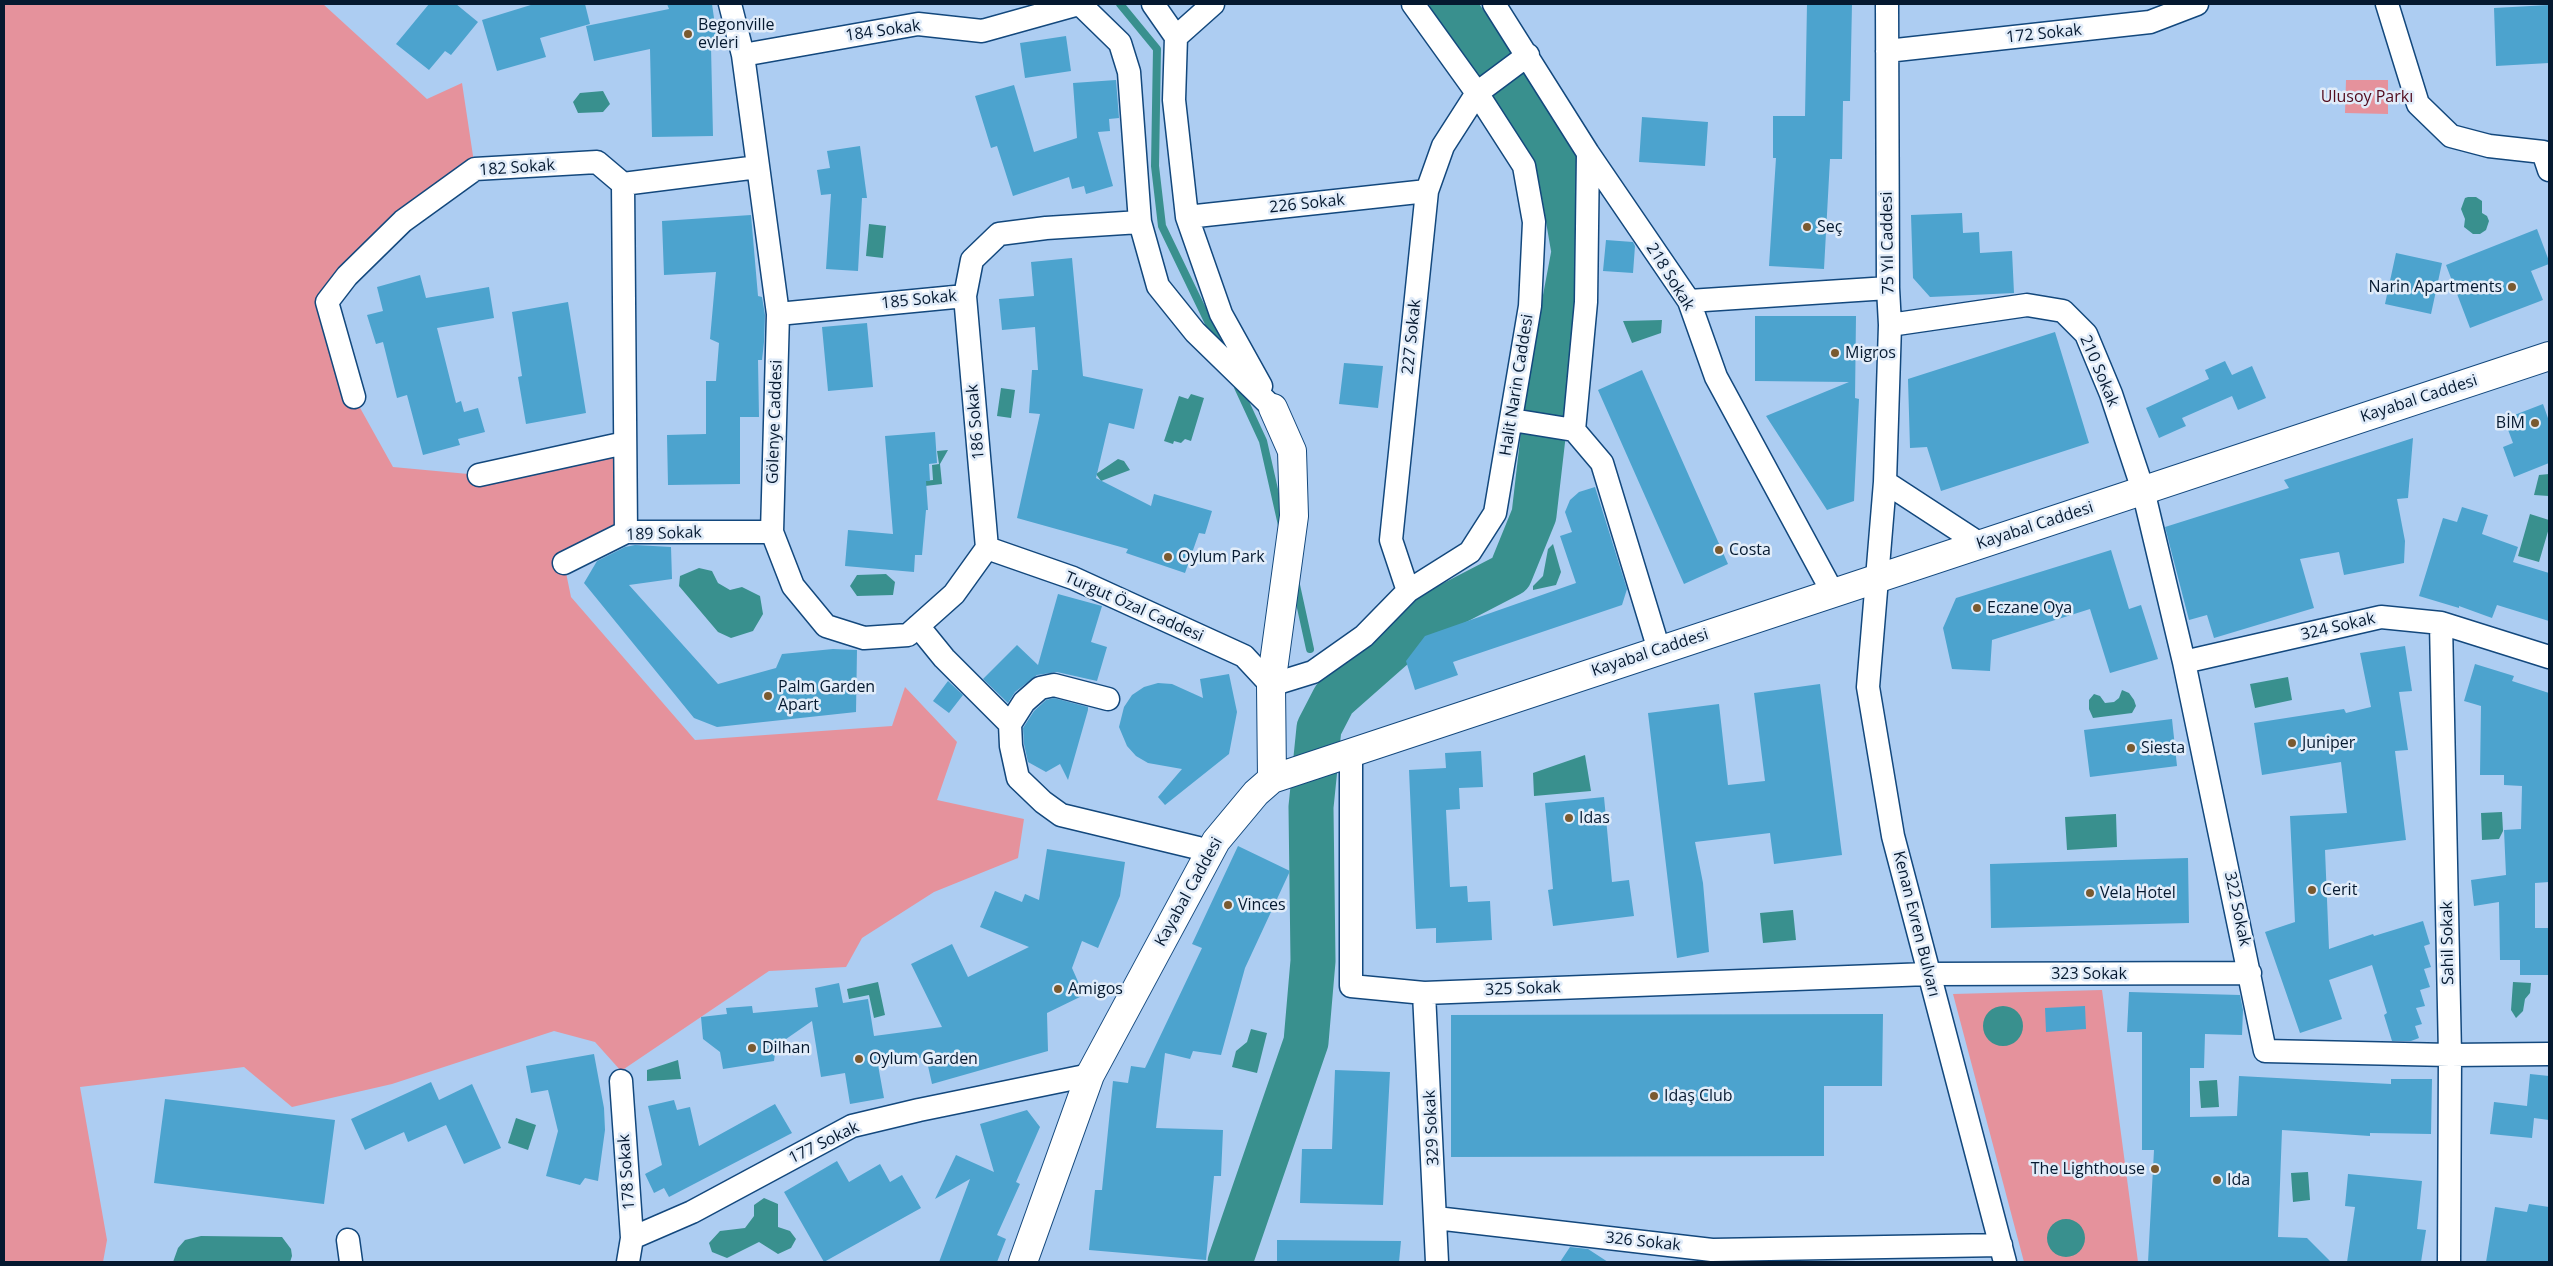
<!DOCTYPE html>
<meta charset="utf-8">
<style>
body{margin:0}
#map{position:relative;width:2553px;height:1266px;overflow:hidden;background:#adcdf2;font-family:"Open Sans",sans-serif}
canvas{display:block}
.frame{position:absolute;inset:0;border:5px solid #051930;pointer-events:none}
</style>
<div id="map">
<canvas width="2553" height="1266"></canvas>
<div class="frame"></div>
</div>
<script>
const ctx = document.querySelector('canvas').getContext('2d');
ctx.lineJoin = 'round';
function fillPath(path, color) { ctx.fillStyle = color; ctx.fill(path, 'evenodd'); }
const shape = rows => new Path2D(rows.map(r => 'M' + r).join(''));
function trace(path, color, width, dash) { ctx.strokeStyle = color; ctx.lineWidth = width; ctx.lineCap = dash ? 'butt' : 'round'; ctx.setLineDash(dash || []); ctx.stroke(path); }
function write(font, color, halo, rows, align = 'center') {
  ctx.font = font + ' "Open Sans",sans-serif'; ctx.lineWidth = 5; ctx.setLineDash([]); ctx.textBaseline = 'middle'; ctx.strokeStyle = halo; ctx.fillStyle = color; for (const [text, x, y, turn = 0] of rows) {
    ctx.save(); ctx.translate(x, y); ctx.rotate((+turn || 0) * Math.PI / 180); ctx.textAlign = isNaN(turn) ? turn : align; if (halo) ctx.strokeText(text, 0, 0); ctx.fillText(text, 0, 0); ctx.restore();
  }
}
fillPath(shape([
 [4,4,323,4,427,99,462,83,475,169,327,302,354,397,393,467,479,475,625,443,626,532,564,563,571,597,695,740,892,726,905,687,957,742,937,800,1024,819,1018,858,934,892,862,938,846,967,769,971,621,1071,595,1042,554,1031,392,1084,292,1107,244,1067,80,1087,107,1240,103,1262,4,1262],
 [2346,80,2388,80,2388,114,2345,113],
 [2102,990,2138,1262,2024,1262,1953,994]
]), '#e5929c');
fillPath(shape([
 [603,91,610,104,603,112,578,113,573,102,580,93],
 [2468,197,2476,197,2482,201,2482,213,2487,216,2489,221,2486,230,2480,234,2473,234,2464,227,2465,219,2461,209,2465,198],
 [869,224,886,226,883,258,866,256],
 [1662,320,1661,333,1632,343,1623,321],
 [1001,388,1015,390,1011,418,997,416],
 [1191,394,1204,398,1191,441,1185,439,1181,443,1174,441,1173,444,1164,441,1179,396,1188,399],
 [948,450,940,464,942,484,925,486,924,481,933,480,932,465,939,464,937,451],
 [1118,459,1124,461,1130,470,1101,481,1096,474],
 [2549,474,2549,496,2534,495,2539,475],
 [2530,514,2549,520,2549,528,2539,562,2518,556],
 [1553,544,1561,572,1556,585,1533,590,1533,586,1543,576,1548,549],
 [699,568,712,571,718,583,730,590,742,587,760,596,763,614,753,631,731,638,718,632,679,586,680,576],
 [886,574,895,582,893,595,857,596,850,586,857,575],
 [2288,677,2292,700,2255,708,2250,684],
 [2122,690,2129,693,2134,700,2136,706,2132,713,2093,718,2089,709,2089,700,2094,694,2100,696,2105,703,2114,702,2119,698],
 [1585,755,1591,791,1534,796,1533,773],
 [2502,812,2503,831,2499,839,2482,840,2481,813],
 [2116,814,2117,847,2067,850,2065,817],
 [1793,910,1796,940,1763,943,1760,913],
 [878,982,885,1015,874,1018,869,995,849,999,847,989],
 [2513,982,2531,983,2530,993,2525,999,2523,1011,2516,1018,2511,1010],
 '1983 1026a20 20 0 1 1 40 0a20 20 0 1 1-40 0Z',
 [1251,1029,1267,1033,1257,1073,1232,1067,1236,1051,1247,1042],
 [678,1060,681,1079,647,1081,647,1070],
 [2217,1080,2219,1107,2201,1108,2199,1081],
 [516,1118,536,1125,528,1150,508,1143],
 [2308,1172,2310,1200,2293,1202,2291,1173],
 [764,1198,778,1204,778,1227,790,1231,796,1239,791,1248,778,1254,759,1242,727,1258,712,1252,709,1243,720,1231,745,1228,754,1216,754,1205],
 '2047 1238a19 19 0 1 1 38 0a19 19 0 1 1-38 0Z',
 [201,1236,282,1237,291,1249,292,1256,290,1262,173,1262,178,1248,185,1240]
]), '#39908e');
trace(shape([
 [1120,4,1157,49,1155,166,1162,226,1217,340],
 [1238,387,1263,441,1282,525],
 [1296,585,1310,649],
 [1320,691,1325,716]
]), '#39908e', 8);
trace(shape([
 [1230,1262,1306,1042,1313,961,1311,807,1319,728,1334,699,1427,617,1510,574,1534,515,1549,385,1574,252,1564,194,1551,149,1452,4]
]), '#39908e', 45);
fillPath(shape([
 [429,4,456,4,478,22,451,55,445,51,429,70,396,44],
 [534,4,585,4,590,24,540,38,546,57,497,71,482,20],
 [667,4,712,4,718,46,711,47,713,136,652,137,650,49,594,61,586,26,669,9],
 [1807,4,1852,4,1850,101,1843,101,1842,159,1830,159,1824,269,1769,266,1776,158,1773,158,1773,116,1805,116],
 [2549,5,2549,63,2496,66,2494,8],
 [1066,36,1071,71,1025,78,1020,43],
 [1116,80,1119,118,1109,119,1110,131,1098,132,1113,186,1086,194,1084,186,1072,189,1069,177,1013,196,997,146,991,148,975,96,1014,85,1034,152,1077,138,1073,83],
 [1642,117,1708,122,1705,166,1639,162],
 [860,146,867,198,862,198,858,271,826,269,831,194,821,195,817,170,830,168,827,151],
 [1962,213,1963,233,1979,232,1980,253,2012,251,2014,293,1930,297,1913,278,1911,215],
 [751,215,758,296,762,297,765,315,764,342,762,360,758,360,759,417,740,417,740,484,668,485,667,435,706,434,706,381,716,381,719,343,710,339,716,272,664,275,662,221],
 [2537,229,2549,261,2549,264,2531,271,2543,300,2470,328,2446,265],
 [1606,240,1633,242,1635,246,1633,273,1603,271],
 [2396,253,2442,263,2431,314,2385,304],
 [1072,258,1083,376,1143,389,1134,429,1109,423,1096,478,1151,506,1154,494,1212,511,1205,534,1199,533,1185,573,1126,553,1128,549,1017,518,1040,414,1029,413,1032,370,1038,370,1035,327,1002,330,999,299,1034,296,1031,262],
 [420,275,426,298,489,287,494,318,437,328,456,403,461,401,464,412,478,408,485,432,458,439,460,445,423,455,407,395,397,398,383,342,376,344,367,315,383,311,377,287],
 [568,302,586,413,526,424,518,377,522,376,512,312],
 [1755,316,1856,316,1855,398,1859,399,1854,501,1827,510,1766,416,1849,382,1755,381],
 [867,323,873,387,828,391,822,327],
 [2055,332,2089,443,1941,491,1927,447,1910,448,1908,379],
 [2225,361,2232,375,2252,366,2266,398,2238,410,2232,396,2182,418,2186,426,2159,438,2146,408,2209,379,2205,370],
 [1344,363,1383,366,1378,408,1339,404],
 [1642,370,1728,564,1684,584,1598,390],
 [2543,404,2549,421,2549,463,2514,477,2503,447,2513,443,2504,419],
 [935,432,937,463,929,464,930,481,926,481,928,510,926,510,922,555,915,555,914,572,845,566,848,530,893,534,885,436],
 [2413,438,2408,498,2397,499,2405,541,2404,563,2344,575,2339,552,2300,559,2314,608,2214,638,2207,615,2189,620,2165,527,2289,488,2284,480],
 [1595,487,1627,589,1622,605,1453,662,1458,675,1415,690,1406,661,1425,636,1576,583,1560,536,1572,532,1565,512,1570,500,1579,492],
 [2462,507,2488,515,2482,534,2518,547,2513,562,2549,573,2549,621,2497,605,2492,618,2459,606,2459,608,2419,596,2443,518,2457,522],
 [635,545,671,547,672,579,629,585,718,684,776,668,782,654,833,649,857,650,856,712,717,727,694,718,584,583,597,561,625,547],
 [2111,550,2129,609,2141,605,2158,659,2110,673,2090,609,1992,640,1990,671,1952,669,1943,628,1956,598],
 [1058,594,1102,606,1091,642,1107,647,1097,681,1057,672,1037,675,1015,692,1008,703,983,679,1017,645,1038,665],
 [2405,646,2412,691,2399,692,2408,750,2395,751,2406,840,2325,850,2329,949,2373,934,2374,936,2423,921,2430,944,2424,946,2431,967,2424,969,2430,987,2420,990,2425,1006,2416,1008,2422,1024,2415,1026,2419,1038,2411,1041,2392,1041,2384,1015,2387,1013,2372,965,2329,980,2342,1019,2300,1033,2265,932,2295,922,2290,816,2347,813,2341,762,2262,775,2254,723,2344,709,2346,713,2371,707,2360,653],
 [2475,664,2514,676,2512,681,2549,693,2549,882,2535,883,2535,928,2548,928,2548,975,2520,975,2520,960,2500,960,2499,902,2474,906,2471,880,2506,875,2504,830,2521,829,2522,786,2504,785,2504,775,2480,775,2481,706,2464,701],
 [1229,674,1237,712,1229,754,1165,805,1158,797,1182,769,1148,763,1136,756,1127,746,1119,727,1124,707,1132,695,1144,687,1158,683,1172,684,1203,698,1200,679],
 [948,681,963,695,949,713,933,701],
 [1820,684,1842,855,1774,864,1770,833,1695,842,1703,883,1709,952,1677,958,1648,713,1719,704,1728,785,1765,781,1754,693],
 [1054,698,1088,707,1088,710,1068,780,1060,764,1046,772,1028,762,1024,744,1023,728,1034,711,1046,700],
 [2172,719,2177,766,2090,777,2084,730],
 [1481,751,1483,787,1459,788,1460,809,1446,810,1450,887,1467,886,1468,902,1490,901,1492,940,1436,943,1436,928,1416,929,1409,770,1446,768,1445,753],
 [1604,797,1612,882,1629,880,1634,916,1553,926,1548,890,1553,889,1545,803],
 [1238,846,1290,871,1245,968,1221,1055,1193,1051,1190,1059,1165,1053,1156,1128,1223,1130,1221,1176,1214,1176,1206,1260,1089,1250,1095,1190,1102,1190,1113,1081,1128,1083,1131,1066,1145,1068,1202,948,1192,944],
 [1047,849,1125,862,1120,896,1098,948,1082,941,1072,968,1084,995,1047,1013,1048,1051,932,1084,926,1057,878,1065,884,1098,850,1104,845,1073,821,1077,812,1021,776,1046,774,1061,723,1069,720,1052,703,1039,701,1017,727,1014,726,1008,752,1006,753,1013,818,1007,815,988,839,983,843,1003,868,999,874,1036,942,1027,911,964,952,944,968,977,1029,947,980,927,995,891,1022,902,1025,894,1039,900],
 [2188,858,2189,923,1991,928,1990,864],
 [2129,992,2240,995,2243,1010,2242,1035,2205,1034,2204,1068,2190,1068,2190,1117,2237,1116,2239,1076,2391,1084,2391,1079,2432,1079,2431,1134,2370,1133,2370,1136,2282,1130,2278,1237,2307,1238,2331,1262,2148,1262,2154,1150,2142,1150,2142,1032,2127,1032],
 [2085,1006,2086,1029,2046,1032,2045,1008],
 [1883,1014,1882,1086,1824,1086,1824,1156,1451,1157,1451,1015],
 [594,1054,604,1108,605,1130,598,1181,585,1178,580,1185,546,1176,558,1131,548,1090,531,1093,526,1066],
 [1335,1070,1390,1072,1383,1205,1300,1203,1302,1149,1332,1149],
 [2530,1074,2549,1076,2549,1120,2534,1118,2532,1138,2490,1134,2494,1102,2527,1106],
 [431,1082,439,1100,472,1084,501,1148,464,1164,446,1125,408,1142,404,1132,365,1150,351,1119],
 [165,1099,335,1120,324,1204,154,1183],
 [674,1100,677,1110,690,1107,699,1146,775,1104,792,1133,669,1197,664,1188,654,1193,645,1174,662,1165,648,1106],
 [1027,1110,1040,1127,1016,1182,1020,1184,997,1235,1006,1239,997,1262,939,1262,970,1179,935,1199,956,1155,994,1172,980,1124],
 [837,1161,849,1182,880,1164,890,1182,902,1175,921,1208,824,1262,784,1192],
 [2348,1174,2422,1181,2417,1229,2426,1230,2421,1262,2347,1262,2355,1207,2345,1206],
 [2529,1204,2549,1207,2549,1262,2486,1262,2495,1207,2527,1212],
 [1277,1240,1401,1241,1399,1262,1277,1262],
 [1570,1247,1588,1249,1608,1262,1560,1262]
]), '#4ca3ce');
const street = shape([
 [730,4,743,55,778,314,772,532,793,586,826,626,864,638,908,635,954,594,987,548],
 [1080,4,1120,43,1129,72,1140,222,1158,286,1195,332,1273,408],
 [1153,4,1176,37],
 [1494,4,1588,153,1689,301,1716,377,1833,593],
 [1887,4,1888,288,1890,325,1885,482,1868,687,1893,836,2005,1262],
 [2387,4,2418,104,2451,136,2489,146,2543,152,2549,170],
 [1176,37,1174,100,1187,217,1221,314,1261,386],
 [1176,37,1213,4],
 [1887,51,2150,22,2197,4],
 [743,55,918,24,982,31,1079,4],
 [623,184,626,532],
 [1187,217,1427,191],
 [1689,301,1888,288],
 [778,314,965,296],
 [1890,325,2027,305,2063,311,2086,334,2111,394,2143,490,2184,662,2265,1051,2450,1055,2549,1054],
 [354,397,327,302,347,276,403,221,475,169,597,162,623,184,758,167],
 [1512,420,1574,430,1602,463,1659,650],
 [1574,430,1586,302,1588,153],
 [479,475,625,443],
 [1885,482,1980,544],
 [987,548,1073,578,1244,656,1271,685,1313,672,1364,636,1408,591,1470,552,1495,513,1530,306,1534,222,1524,166,1477,93,1413,4],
 [987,548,965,296,972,260,999,234,1046,228,1140,222],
 [564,563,626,532,772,532],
 [1408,591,1391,540,1427,191,1443,146,1477,93,1528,55],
 [2441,623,2450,1055,2449,1262],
 [918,626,944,658,1010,724],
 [2184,662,2381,617,2441,623,2549,657],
 [1108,699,1054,685,1040,688,1024,702,1010,724,1011,746,1018,778,1043,802,1061,815,1198,848],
 [1351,752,1351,986,1424,993,1928,974,2250,973],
 [1424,993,1437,1262],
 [621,1081,632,1238,628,1262],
 [1436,1218,1712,1250,2001,1245],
 [632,1238,692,1212,852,1126,919,1110,1090,1075],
 [348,1240,351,1262]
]);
const secondary = shape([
 [1272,779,1271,685,1294,516,1292,451,1273,408],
 [1023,1262,1090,1075,1216,841,1256,793,1272,779,2549,356]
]);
trace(street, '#13487d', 25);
trace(secondary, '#13487d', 30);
trace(street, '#fff', 22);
trace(secondary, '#fff', 28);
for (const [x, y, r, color] of [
 [688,34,5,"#7a5a30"],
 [1807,227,5,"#7a5a30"],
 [2512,287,5,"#7a5a30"],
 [1835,353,5,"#7a5a30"],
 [2535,423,5,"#7a5a30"],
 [1719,550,5,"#7a5a30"],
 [1168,557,5,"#7a5a30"],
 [1977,608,5,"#7a5a30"],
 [768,696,5,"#7a5a30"],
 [2292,743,5,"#7a5a30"],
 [2131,748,5,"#7a5a30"],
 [1569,818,5,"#7a5a30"],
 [2312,890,5,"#7a5a30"],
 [2090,893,5,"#7a5a30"],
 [1228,905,5,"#7a5a30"],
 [1058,989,5,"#7a5a30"],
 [752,1048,5,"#7a5a30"],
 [859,1059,5,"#7a5a30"],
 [1654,1096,5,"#7a5a30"],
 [2155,1169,5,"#7a5a30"],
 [2217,1180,5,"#7a5a30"]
]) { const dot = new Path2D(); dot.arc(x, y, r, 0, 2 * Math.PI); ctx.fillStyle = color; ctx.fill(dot); trace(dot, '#e1ecf9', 2); }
write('16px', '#051930', '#e1ecf9', [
 ["Begonville",698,25],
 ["evleri",698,43],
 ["Seç",1817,227],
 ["Narin Apartments",2502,287,"right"],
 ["Migros",1845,353],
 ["BİM",2525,423,"right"],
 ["Costa",1729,550],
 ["Oylum Park",1178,557],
 ["Eczane Oya",1987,608],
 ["Palm Garden",778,687],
 ["Apart",778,705],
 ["Juniper",2302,743],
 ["Siesta",2141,748],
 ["Idas",1579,818],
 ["Cerit",2322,890],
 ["Vela Hotel",2100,893],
 ["Vinces",1238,905],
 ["Amigos",1068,989],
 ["Dilhan",762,1048],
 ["Oylum Garden",869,1059],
 ["Idaş Club",1664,1096],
 ["The Lighthouse",2145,1169,"right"],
 ["Ida",2227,1180]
], 'left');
write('16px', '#051930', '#e1ecf9', [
 ["184 Sokak",883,31,-8],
 ["172 Sokak",2044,34,-6],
 ["182 Sokak",517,168,-4],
 ["226 Sokak",1307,204,-6],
 ["75 Yıl Caddesi",1888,243,-91],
 ["218 Sokak",1670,277,58],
 ["185 Sokak",919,300,-6],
 ["227 Sokak",1412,337,-84],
 ["210 Sokak",2099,371,67],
 ["Halit Narin Caddesi",1517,385,-81],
 ["Kayabal Caddesi",2419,399,-18],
 ["Gölenye Caddesi",775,422,-88],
 ["186 Sokak",976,422,-95],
 ["Kayabal Caddesi",2035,526,-18],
 ["189 Sokak",664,534,-2],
 ["Turgut Özal Caddesi",1134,607,24],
 ["324 Sokak",2338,627,-13],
 ["Kayabal Caddesi",1650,653,-18],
 ["Kayabal Caddesi",1189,892,-61],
 ["322 Sokak",2237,909,78],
 ["Kenan Evren Bulvarı",1916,924,76],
 ["Sahil Sokak",2448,943,-91],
 ["323 Sokak",2089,974],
 ["325 Sokak",1523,989,-2],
 ["329 Sokak",1432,1128,-93],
 ["177 Sokak",824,1143,-26],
 ["178 Sokak",627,1172,-94],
 ["326 Sokak",1643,1242,6]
]);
write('16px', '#520b1d', '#e1ecf9', [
 ["Ulusoy Parkı",2367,97]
]);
</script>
